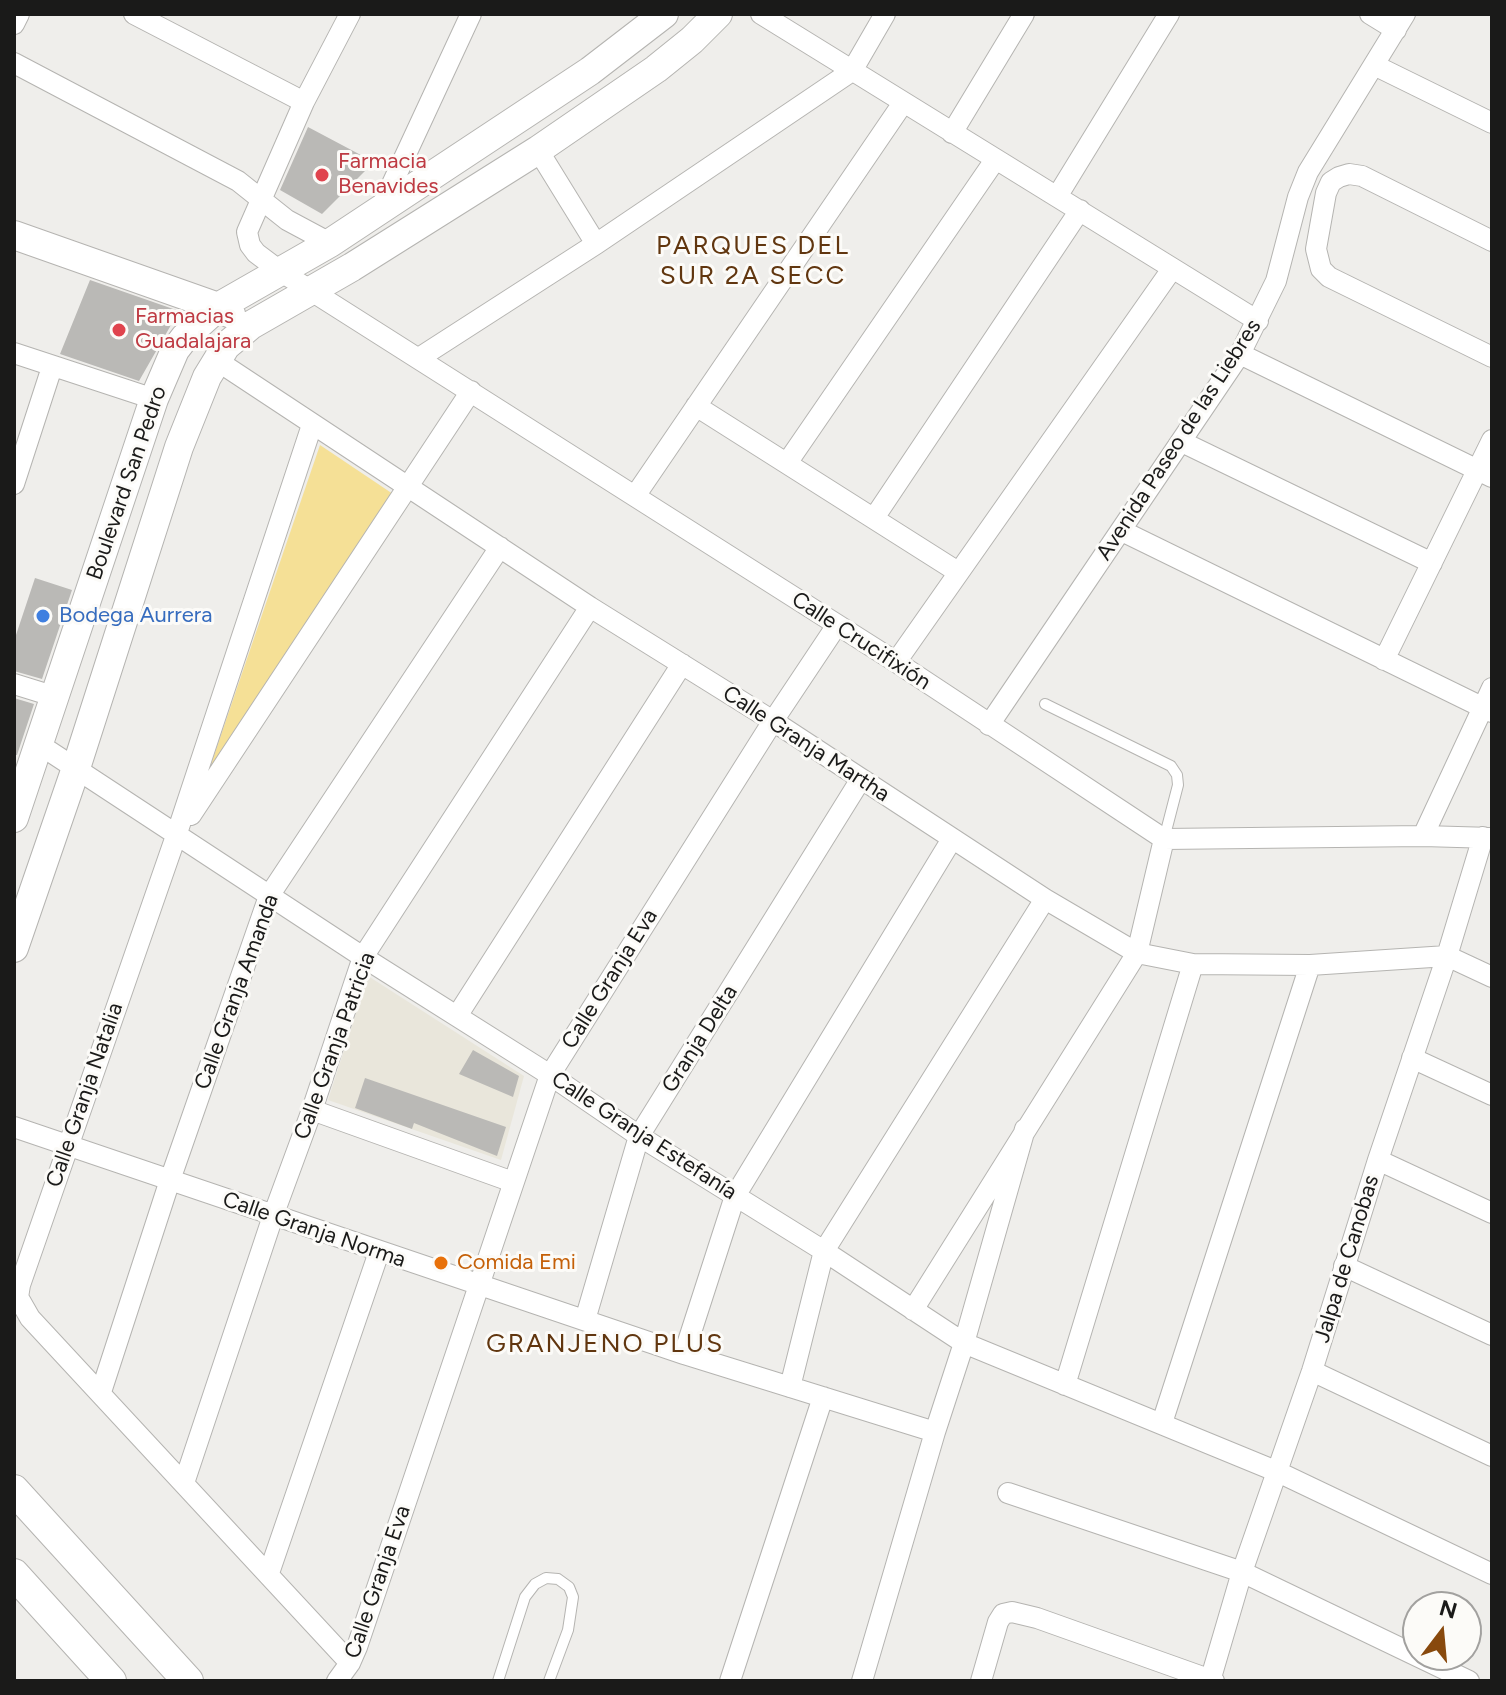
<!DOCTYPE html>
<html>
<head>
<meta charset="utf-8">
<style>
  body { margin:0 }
  #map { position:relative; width:1506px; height:1695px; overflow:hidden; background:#efeeeb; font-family:Figtree,sans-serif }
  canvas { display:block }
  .frame { position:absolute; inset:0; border:16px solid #1a1a19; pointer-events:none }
  .north { position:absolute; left:1402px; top:1591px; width:80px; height:80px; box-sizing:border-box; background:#fcfbf8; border:2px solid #a2a19f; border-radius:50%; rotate:16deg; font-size:22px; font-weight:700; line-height:32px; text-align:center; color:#1a1a19 }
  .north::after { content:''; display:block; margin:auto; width:28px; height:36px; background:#88490d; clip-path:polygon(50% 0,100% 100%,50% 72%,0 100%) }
</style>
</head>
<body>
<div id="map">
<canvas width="1506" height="1695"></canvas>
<div class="frame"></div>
<div class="north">N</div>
</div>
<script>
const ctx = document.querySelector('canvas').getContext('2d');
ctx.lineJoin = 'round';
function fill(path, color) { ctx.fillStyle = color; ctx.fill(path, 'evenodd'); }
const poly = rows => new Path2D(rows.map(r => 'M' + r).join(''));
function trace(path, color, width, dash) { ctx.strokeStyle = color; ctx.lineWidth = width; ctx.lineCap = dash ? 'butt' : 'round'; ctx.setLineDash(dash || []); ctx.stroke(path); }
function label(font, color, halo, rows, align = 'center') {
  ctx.font = font + ' Figtree,sans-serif'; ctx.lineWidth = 6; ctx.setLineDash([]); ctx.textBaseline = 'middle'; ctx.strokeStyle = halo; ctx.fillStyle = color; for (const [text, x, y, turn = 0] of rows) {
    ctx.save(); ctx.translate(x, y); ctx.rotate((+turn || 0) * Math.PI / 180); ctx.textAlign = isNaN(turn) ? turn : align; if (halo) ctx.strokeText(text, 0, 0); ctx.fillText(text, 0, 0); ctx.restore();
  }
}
const built = poly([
  [368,976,524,1076,501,1160,328,1100]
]);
const green = poly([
  [320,445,393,494,208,773]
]);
const building = poly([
  [308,127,374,162,322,214,280,190],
  [90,280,179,311,139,381,60,354],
  [35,578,72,590,42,679,14,671,14,641],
  [14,698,34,704,17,755,14,755],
  [473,1050,519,1076,513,1097,459,1074],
  [365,1078,506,1127,497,1156,414,1123,412,1129,355,1108]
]);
const lane = poly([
  [1045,704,1171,766,1177,775,1178,785,1164,839],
  [498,1681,525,1597,535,1584,546,1578,558,1579,569,1587,573,1597,568,1630,549,1681]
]);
const street = poly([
  [134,14,304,102],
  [350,14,304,102,247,232,250,245,256,253,280,271,896,662,1164,839,1423,836,1492,838],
  [761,14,1258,321],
  [1370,14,1396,30],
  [14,24,19,14],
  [14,63,238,181,287,220,330,243],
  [1374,65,1492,123],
  [952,133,1024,14],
  [538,150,596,244],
  [1058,195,1169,14],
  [380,210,471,14],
  [1492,241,1362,176,1349,174,1339,177,1331,182,1326,193,1316,249,1321,269,1329,277,1492,357],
  [14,353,154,399],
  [1240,354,1492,477],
  [419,358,596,244,852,71,885,14],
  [216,360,590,607,773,721,1045,899,1137,953,1193,964,1310,965,1447,956,1492,977],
  [696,406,958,572],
  [312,425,176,836,20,1285,18,1297,30,1318,350,1663],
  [1182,442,1432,563],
  [787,463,995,160],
  [14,484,52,367],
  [635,496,903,103],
  [874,518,1080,210],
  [1122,531,1492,712],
  [1384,660,1492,440],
  [896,662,1172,269],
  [14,684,56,697],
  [989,725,1240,354,1276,281,1298,197,1308,172,1405,14],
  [40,745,363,957,550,1075,639,1136,824,1251,964,1343,1278,1472,1492,1574],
  [191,815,471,391],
  [1423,836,1492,688],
  [457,1016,682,664],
  [1412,1058,1492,1095],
  [312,1110,513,1182],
  [14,1127,684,1354,935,1432],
  [1378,1160,1492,1213],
  [1344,1266,1492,1335],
  [913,1310,1137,953,1164,839],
  [585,1320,639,1136,861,779],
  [684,1354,735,1196,952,839],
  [1312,1371,1492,1456],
  [1065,1385,1193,964],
  [790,1387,824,1251,1045,899],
  [101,1392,170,1180,269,896,500,547],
  [1162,1423,1310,965],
  [184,1483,273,1216,312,1110,363,957,590,607],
  [1008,1493,1242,1572,1469,1681],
  [269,1573,379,1252],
  [337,1681,350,1663,357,1647,550,1075,773,721,837,625],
  [730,1681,823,1397],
  [862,1681,935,1432,964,1343,1025,1129],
  [981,1681,998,1622,1003,1614,1012,1612,1037,1618,1214,1681],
  [1210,1681,1242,1572,1312,1371,1378,1160,1447,956,1483,837]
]);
const secondary = poly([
  [14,235,218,307,231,314],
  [14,818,154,399,175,350,185,337,218,307,330,243,590,71,664,14],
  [14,948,76,768,179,447,207,377,226,346,251,325,352,267,538,150,656,69,692,40,718,14]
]);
const primary = poly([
  [14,1490,188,1681],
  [14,1574,111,1681]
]);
const markers = [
  [322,175,8,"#e0444e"],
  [119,330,8,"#e0444e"],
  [43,616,8,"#3f7fe0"],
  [441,1263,8,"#e8710a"]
];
const healthNames = [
  ["Farmacia",338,162],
  ["Benavides",338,187],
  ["Farmacias",135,317],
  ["Guadalajara",135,342]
];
const streetNames = [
  ["Avenida Paseo de las Liebres",1179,440,-57],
  ["Boulevard San Pedro",127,483,-71],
  ["Calle Crucifixión",861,641,33],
  ["Calle Granja Martha",806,744,33],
  ["Calle Granja Eva",610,979,-58],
  ["Calle Granja Amanda",237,992,-70],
  ["Granja Delta",700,1039,-58],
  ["Calle Granja Patricia",335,1046,-70],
  ["Calle Granja Natalia",85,1095,-71],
  ["Calle Granja Estefanía",644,1136,33],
  ["Calle Granja Norma",314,1230,19],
  ["Jalpa de Canobas",1347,1259,-73],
  ["Calle Granja Eva",378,1582,-71]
];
const shopNames = [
  ["Bodega Aurrera",59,616]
];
const foodNames = [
  ["Comida Emi",457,1263]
];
const quarterNames = [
  ["PARQUES DEL",753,246],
  ["SUR 2A SECC",753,276],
  ["GRANJENO PLUS",605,1344]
];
fill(built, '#e9e6db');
fill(green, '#f5e096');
fill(building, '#bab9b6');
trace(lane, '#b5b4b1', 12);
trace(street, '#b5b4b1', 22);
trace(secondary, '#b5b4b1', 30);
trace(primary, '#b5b4b1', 32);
trace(lane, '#fff', 10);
trace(street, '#fff', 20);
trace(secondary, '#fff', 28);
trace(primary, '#fff', 30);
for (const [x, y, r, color] of markers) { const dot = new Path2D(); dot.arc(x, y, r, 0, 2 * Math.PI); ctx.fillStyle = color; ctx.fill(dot); trace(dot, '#fcfbf8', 3); }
label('22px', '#be3a42', '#fcfbf8', healthNames, 'left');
label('22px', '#1a1a19', '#fcfbf8', streetNames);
label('22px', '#366cbe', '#fcfbf8', shopNames, 'left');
label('22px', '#c56008', '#fcfbf8', foodNames, 'left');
ctx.letterSpacing = '2px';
label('26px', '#61360f', '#fcfbf8', quarterNames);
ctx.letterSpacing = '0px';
</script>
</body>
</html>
